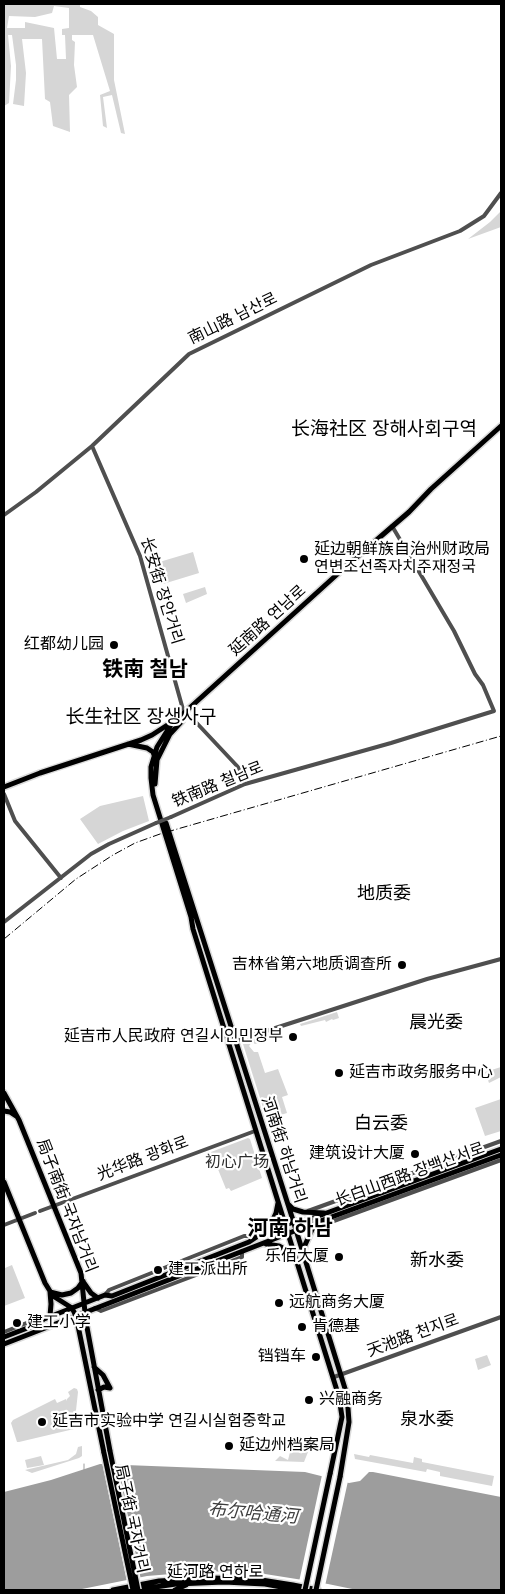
<!DOCTYPE html>
<html>
<head>
<meta charset="utf-8">
<style>
  body { margin:0 }
  #map { position:relative; width:505px; height:1594px; overflow:hidden; background:#fff; font-family:"DM Sans",sans-serif }
  canvas { display:block }
  .frame { position:absolute; inset:0; border:5px solid #000; pointer-events:none }
</style>
</head>
<body>
<div id="map">
<canvas width="505" height="1594"></canvas>
<div class="frame"></div>
</div>
<script>
const ctx = document.querySelector('canvas').getContext('2d');
ctx.lineJoin = 'round';
function fill(path, color) { ctx.fillStyle = color; ctx.fill(path, 'evenodd'); }
const poly = rows => new Path2D(rows.map(r => 'M' + r).join(''));
function trace(path, color, width, dash) { ctx.strokeStyle = color; ctx.lineWidth = width; ctx.lineCap = dash ? 'butt' : 'round'; ctx.setLineDash(dash || []); ctx.stroke(path); }
function label(font, color, halo, rows, align = 'center') {
  ctx.font = font + ' "DM Sans","Noto Sans SC","Noto Sans KR",sans-serif'; ctx.lineWidth = 4.5; ctx.setLineDash([]); ctx.textBaseline = 'middle'; ctx.strokeStyle = halo; ctx.fillStyle = color; for (const [text, x, y, turn = 0] of rows) {
    ctx.save(); ctx.translate(x, y); ctx.rotate((+turn || 0) * Math.PI / 180); ctx.textAlign = isNaN(turn) ? turn : align; if (halo) ctx.strokeText(text, 0, 0); ctx.fillText(text, 0, 0); ctx.restore();
  }
}
const green = poly([
  [4,4,80,4,80,7,91,11,98,17,98,25,114,34,114,80,125,134,121,133,112,95,103,97,107,128,103,126,100,95,110,91,93,35,72,35,72,40,75,42,74,65,77,87,69,95,70,132,53,126,50,102,45,99,42,39,22,39,26,73,24,106,13,104,16,80,16,65,12,35,8,35,11,66,9,103,4,106],
  [54,6,69,8,69,28,62,29,62,35,65,35,66,59,57,59,54,28,25,22,25,28,7,28,9,16,35,17,52,13],
  [501,211,501,227,468,239,490,222],
  [193,552,199,573,163,584,156,563],
  [205,587,207,594,186,603,183,594],
  [143,796,149,821,123,831,98,844,80,819,100,806],
  [337,1012,339,1018,333,1020,332,1019,326,1022,325,1020,301,1026,300,1024],
  [277,1031,277,1037,255,1044,252,1042,249,1046,254,1052,258,1052,265,1073,278,1069,288,1095,282,1097,287,1113,271,1118,266,1117,243,1044,247,1041],
  [501,1067,501,1077,489,1083,485,1072],
  [501,1099,501,1131,485,1136,475,1108],
  [248,1138,250,1139,262,1178,231,1191,229,1188,226,1189,211,1152],
  [12,1265,25,1298,4,1306,4,1267,5,1268],
  [487,1355,491,1365,478,1370,475,1359],
  [74,1388,77,1389,78,1392,74,1429,19,1442,17,1442,11,1423,13,1420,55,1399,57,1403,66,1399,67,1401,67,1399,70,1396,68,1392],
  [82,1446,82,1456,79,1458,32,1473,25,1470,68,1460,76,1454,78,1447],
  [291,1448,308,1452,304,1462,275,1461,280,1456,288,1460],
  [354,1454,369,1457,370,1455,413,1463,414,1457,422,1459,422,1462,494,1476,492,1486,440,1476,440,1472,427,1469,426,1472,355,1459],
  [41,1456,44,1465,27,1468,25,1460]
]);
const water = poly([
  [100,1464,305,1472,349,1483,360,1481,369,1472,373,1472,501,1497,501,1590,357,1590,328,1584,265,1574,208,1571,147,1576,77,1590,4,1590,4,1492,51,1480]
]);
const pier = poly([
  [102,1462,117,1463,141,1580,127,1582],
  [322,1475,348,1481,325,1586,299,1582]
]);
const stream = poly([
  [84,1470,84,1464]
]);
const minor = poly([
  [92,446,140,556,184,713,192,718,238,767,245,784],
  [4,515,36,492,92,446,189,354,371,265,460,231,484,216,501,193],
  [4,794,15,821,61,878],
  [171,817,245,784,391,743,494,711,483,685,475,674,454,631,392,526],
  [4,922,91,854,109,844,156,823],
  [229,1043,427,979,501,959],
  [40,1211,255,1131],
  [308,1211,501,1141],
  [315,1223,320,1226,501,1160],
  [4,1225,35,1213],
  [105,1295,109,1290,244,1236,258,1236],
  [95,1308,101,1311,204,1272,242,1257,242,1251],
  [4,1332,29,1322,41,1319],
  [334,1377,501,1317]
]);
const major = poly([
  [128,744,147,748,153,752,154,755],
  [155,784,157,760,170,734,182,721,184,713],
  [4,787,40,773,141,740,152,735,169,724],
  [166,823,292,1217,347,1395,349,1422,340,1477],
  [4,1093,19,1120,81,1273,86,1322,110,1451],
  [4,1111,10,1112,16,1116],
  [4,1182,45,1283,53,1296,72,1308,76,1316,104,1453],
  [289,1205,293,1209,303,1212,324,1213],
  [267,1232,276,1213,278,1203],
  [266,1244,279,1246,290,1252,295,1258],
  [304,1251,305,1245,315,1223],
  [84,1283,91,1293,98,1298],
  [50,1316,51,1304,50,1292,62,1295,71,1293,78,1288,83,1281],
  [4,1337,30,1327,44,1319,105,1295,112,1296,249,1242,258,1236,280,1227,296,1221,302,1222,501,1149],
  [4,1344,315,1223,501,1155],
  [94,1367,103,1375,110,1388,104,1387,98,1390],
  [330,1474,342,1417,339,1397,193,929,191,917,153,795,151,778,151,767,157,747,174,720,184,713,343,569,409,512,431,489,501,426],
  [113,1590,159,1581,212,1578,255,1579,293,1585,318,1590],
  [134,1590,176,1584,224,1582,265,1584,298,1590],
  [175,1590,186,1585]
]);
const rail = poly([
  [4,939,76,879,113,855,135,843,160,834,501,736]
]);
const minorBridge = poly([
  [156,823,171,817]
]);
const majorBridge = poly([
  [110,1451,138,1590],
  [104,1453,133,1590],
  [305,1590,330,1474],
  [316,1590,340,1477]
]);
const markers = [
  [304,559,5,"#000"],
  [114,645,5,"#000"],
  [402,965,5,"#000"],
  [293,1037,5,"#000"],
  [339,1073,5,"#000"],
  [415,1154,5,"#000"],
  [339,1257,5,"#000"],
  [158,1270,5,"#000"],
  [279,1303,5,"#000"],
  [17,1323,5,"#000"],
  [302,1327,5,"#000"],
  [316,1357,5,"#000"],
  [309,1400,5,"#000"],
  [42,1422,5,"#000"],
  [229,1446,5,"#000"]
];
const streetNames = [
  ["南山路 남산로",233,319,-26],
  ["长安街 장안거리",161,591,73],
  ["延南路 연남로",268,621,-42],
  ["铁南路 철남로",218,785,-22],
  ["河南街 하남거리",283,1150,72],
  ["光华路 광화로",143,1159,-21],
  ["长白山西路 장백산서로",410,1175,-20],
  ["局子南街 국자남거리",66,1206,69],
  ["天池路 천지로",413,1336,-20],
  ["局子街 국자거리",131,1519,78],
  ["延河路 연하로",215,1573]
];
const poiNames = [
  ["延边朝鲜族自治州财政局",314,550],
  ["연변조선족자치주재정국",314,568],
  ["红都幼儿园",104,645,"right"],
  ["吉林省第六地质调查所",392,965,"right"],
  ["延吉市人民政府 연길시인민정부",283,1037,"right"],
  ["延吉市政务服务中心",349,1073],
  ["建筑设计大厦",405,1154,"right"],
  ["乐佰大厦",329,1257,"right"],
  ["建工派出所",168,1270],
  ["远航商务大厦",289,1303],
  ["建工小学",27,1323],
  ["肯德基",312,1327],
  ["铛铛车",306,1357,"right"],
  ["兴融商务",319,1400],
  ["延吉市实验中学 연길시실험중학교",52,1422],
  ["延边州档案局",239,1446]
];
const parkNames = [
  ["初心广场",237,1163]
];
const neighbourhoodNames = [
  ["地质委",384,894],
  ["晨光委",436,1023],
  ["白云委",381,1124],
  ["新水委",437,1261],
  ["泉水委",427,1420]
];
const waterNames = [
  ["布尔哈通河",253,1514,5]
];
const quarterNames = [
  ["长海社区 장해사회구역",384,430],
  ["长生社区 장생사구",141,718]
];
const districtNames = [
  ["铁南 철남",145,670],
  ["河南 하남",290,1229]
];
fill(green, '#d6d6d6');
fill(water, '#9d9d9d');
fill(pier, '#fff');
trace(stream, '#9d9d9d', 1);
trace(major, '#dbdbdb', 8);
trace(minor, '#4f4f4f', 4);
trace(major, '#000', 5);
trace(rail, '#000', 1, [8, 2.5, 1, 2.5]);
trace(majorBridge, '#dbdbdb', 8, []);
trace(minorBridge, '#4f4f4f', 4);
trace(majorBridge, '#000', 5);
for (const [x, y, r, color] of markers) { const dot = new Path2D(); dot.arc(x, y, r, 0, 2 * Math.PI); ctx.fillStyle = color; ctx.fill(dot); trace(dot, '#fff', 2); }
label('16px', '#000', '#fff', streetNames);
label('16px', '#000', '#fff', poiNames, 'left');
label('16px', '#2d2d2d', '#fff', parkNames);
label('18px', '#000', '#fff', neighbourhoodNames);
label('italic 18px', '#3e3e3e', '#fff', waterNames);
label('19px', '#000', '#fff', quarterNames);
label('bold 21px', '#000', '#fff', districtNames);
</script>
</body>
</html>
